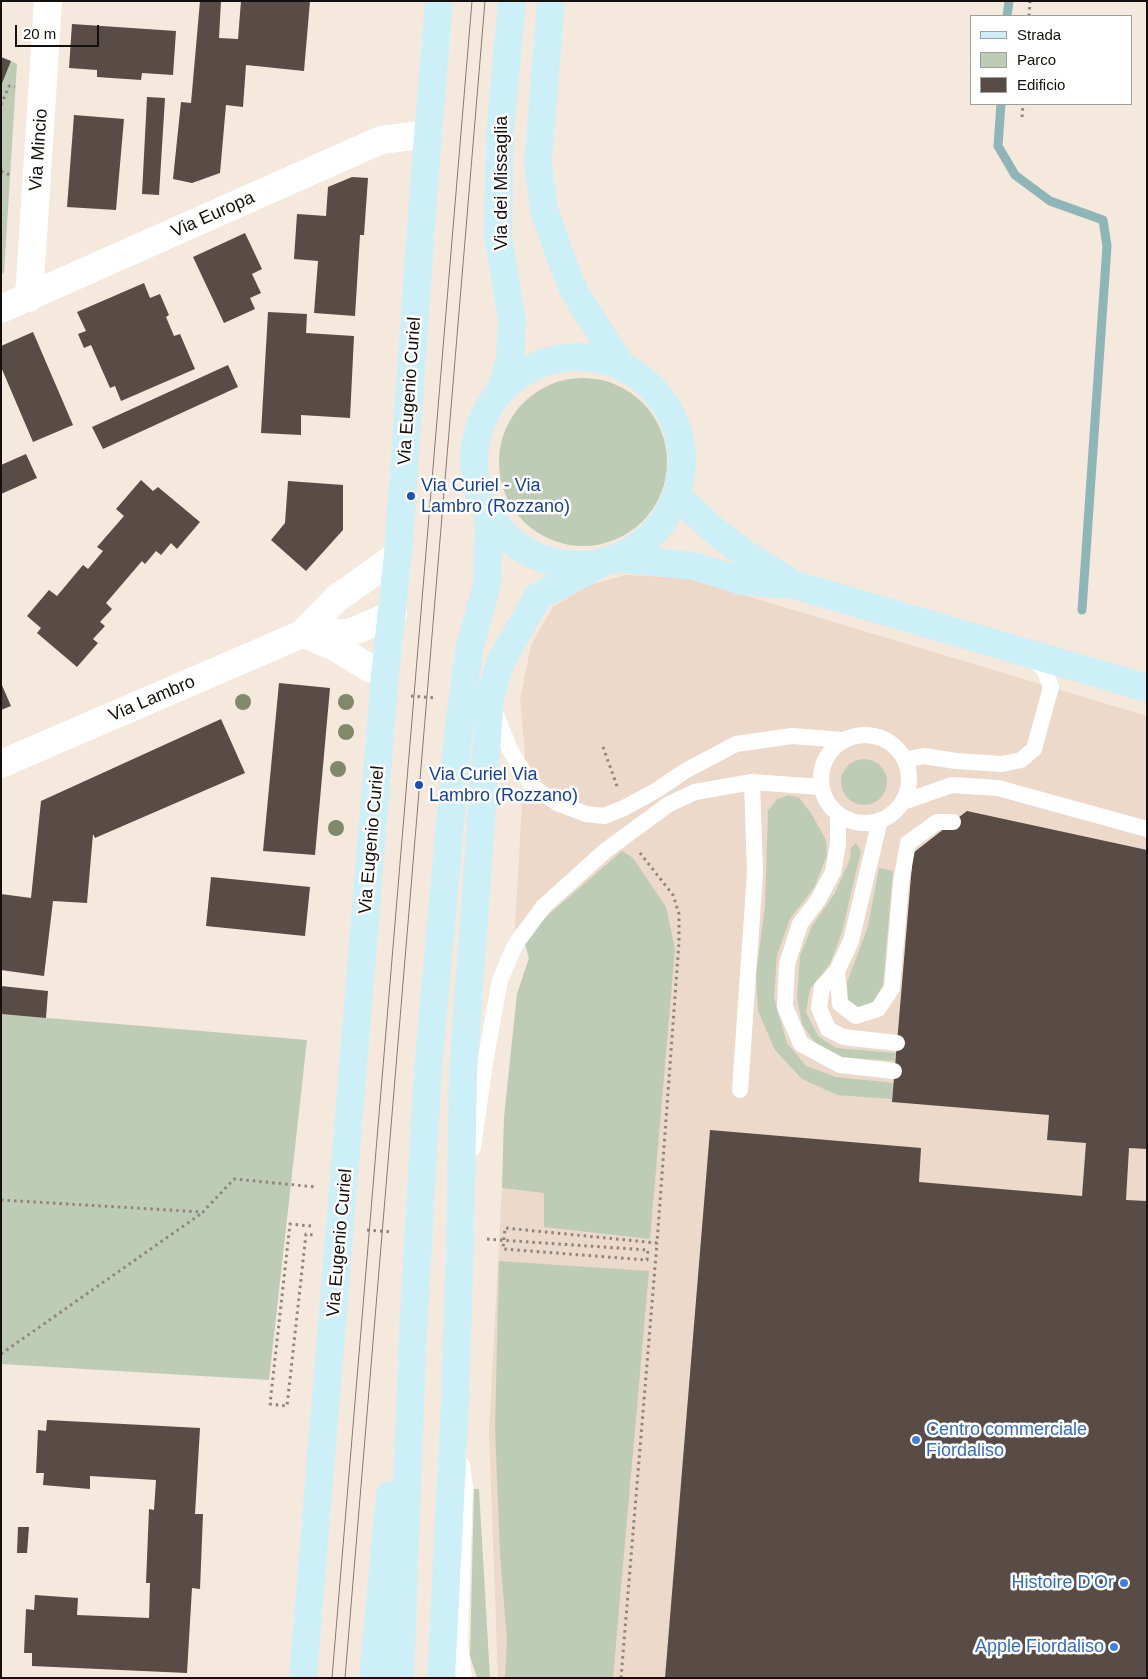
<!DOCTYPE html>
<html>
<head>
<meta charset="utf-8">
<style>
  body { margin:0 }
  #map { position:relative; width:1148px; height:1679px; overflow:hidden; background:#f5e8dc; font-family:Arial,sans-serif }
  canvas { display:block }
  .frame { position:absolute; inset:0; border:2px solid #15100d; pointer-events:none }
  .legend { position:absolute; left:970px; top:15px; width:162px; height:90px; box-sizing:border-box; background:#fff; border:1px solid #a19f9e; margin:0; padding:6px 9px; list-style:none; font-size:15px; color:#15100d }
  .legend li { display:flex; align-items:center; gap:10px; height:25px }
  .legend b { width:25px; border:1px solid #a19f9e }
  .scale { position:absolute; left:15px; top:25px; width:84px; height:22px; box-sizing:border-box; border:2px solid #15100d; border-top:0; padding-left:6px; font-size:15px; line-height:18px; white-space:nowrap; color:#15100d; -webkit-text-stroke:4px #fff; paint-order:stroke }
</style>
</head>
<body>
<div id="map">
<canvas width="1148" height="1679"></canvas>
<div class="frame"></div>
<ul class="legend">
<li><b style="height:6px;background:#cdeff7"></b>Strada</li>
<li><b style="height:14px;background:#beccb6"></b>Parco</li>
<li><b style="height:14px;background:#594b46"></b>Edificio</li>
</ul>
<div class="scale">20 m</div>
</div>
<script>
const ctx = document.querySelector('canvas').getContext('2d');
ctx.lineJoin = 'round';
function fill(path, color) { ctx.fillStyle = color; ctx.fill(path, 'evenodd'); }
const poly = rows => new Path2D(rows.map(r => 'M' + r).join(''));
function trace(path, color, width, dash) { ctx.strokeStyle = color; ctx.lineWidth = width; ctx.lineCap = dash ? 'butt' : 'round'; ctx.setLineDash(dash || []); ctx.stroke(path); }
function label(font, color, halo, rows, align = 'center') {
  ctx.font = font + ' Arial,sans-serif'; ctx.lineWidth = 5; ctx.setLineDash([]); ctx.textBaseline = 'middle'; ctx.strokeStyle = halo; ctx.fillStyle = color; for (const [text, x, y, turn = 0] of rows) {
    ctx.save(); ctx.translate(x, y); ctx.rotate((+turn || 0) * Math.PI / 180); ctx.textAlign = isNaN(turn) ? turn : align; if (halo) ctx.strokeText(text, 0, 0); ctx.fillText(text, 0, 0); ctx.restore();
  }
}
const built = poly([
  [626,575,687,578,1147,716,1147,1678,498,1678,489,1431,502,1188,504,1118,517,994,529,958,525,944,515,928,525,752,520,700,531,645,553,607,589,585]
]);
const green = poly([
  [11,61,17,64,4,273,1,274,1,86],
  '499 462a84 84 0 1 1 168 0a84 84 0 1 1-168 0Z',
  '841 782a23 23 0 1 1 46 0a23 23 0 1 1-46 0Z',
  [789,795,799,798,811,813,826,840,827,855,814,888,790,919,777,955,774,998,787,1043,806,1066,836,1077,894,1083,892,1099,837,1095,802,1079,775,1050,758,1011,756,974,765,906,768,811,777,799],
  [856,843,861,851,842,932,830,964,810,989,806,1012,818,1036,836,1048,896,1053,895,1061,837,1057,817,1046,802,1024,797,998,800,956,812,926,835,893,850,859,851,848],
  [622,851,633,858,666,907,675,949,650,1239,544,1227,544,1193,502,1188,504,1118,517,994,529,958,525,944,539,923],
  [879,868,893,871,883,985,874,1001,860,1008,848,1001,847,983,868,926],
  [1,1014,307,1040,269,1380,1,1364],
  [499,1261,649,1271,613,1678,505,1678,507,1640,500,1554,495,1428],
  [474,1489,479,1489,490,1678,477,1678,470,1656]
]);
const stream = poly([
  [1007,16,1009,1],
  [1001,104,998,146,1015,175,1050,201,1103,220,1107,246,1082,610]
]);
const building = poly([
  [200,1,221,1,219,38,238,39,241,1,310,1,304,71,246,65,243,107,226,105,220,173,192,183,173,179,181,102,191,103],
  [72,24,176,31,173,75,142,73,141,80,97,77,97,70,69,68],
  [1,57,11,61,1,86],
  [147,97,165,98,159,195,142,194],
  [74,115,124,119,116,210,67,207],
  [352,177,368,178,364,235,360,235,355,316,314,313,318,261,294,259,297,214,326,216,328,187],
  [245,233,262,269,252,274,261,293,250,298,255,309,224,323,193,257],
  [144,283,150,298,160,294,169,315,166,317,174,336,180,334,195,369,121,401,115,386,110,388,91,345,84,348,78,334,86,331,77,312],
  [268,312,307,314,306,333,354,336,350,418,301,415,301,435,261,433],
  [33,332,73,425,33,442,1,367,1,346],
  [228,365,238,387,103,449,92,427],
  [26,454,37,478,1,494,1,465],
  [141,480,153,491,158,487,200,522,177,549,171,543,161,555,156,551,145,564,142,561,106,603,112,609,100,622,105,626,93,639,98,643,77,667,37,633,41,628,27,616,49,590,57,596,83,565,88,569,103,551,97,547,124,516,116,509],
  [288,481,343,485,343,530,306,571,271,540,285,523],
  [1,683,11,706,1,710],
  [279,683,330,688,315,855,263,851],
  [221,719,245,773,95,838,93,834,87,903,53,901,44,976,1,970,1,894,31,898,41,801],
  [967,811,1147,850,1147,1149,1129,1148,1126,1200,1147,1201,1147,1678,665,1678,710,1130,921,1148,919,1182,1082,1196,1086,1143,1047,1140,1049,1115,892,1102,913,853],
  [211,877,310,887,305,936,206,926],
  [1,986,48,991,46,1018,1,1014],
  [47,1420,200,1428,195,1514,203,1514,200,1589,192,1588,187,1673,32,1666,32,1653,24,1653,26,1609,34,1610,35,1595,78,1598,77,1615,149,1618,150,1583,146,1583,149,1509,154,1510,156,1480,90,1476,90,1489,43,1485,44,1473,36,1473,38,1430,46,1431],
  [18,1527,29,1527,27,1553,17,1553]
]);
const path = poly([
  [1029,16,1030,1],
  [1,105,9,86,15,87],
  [1022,117,1023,104],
  [1,171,10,175],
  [411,696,435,698],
  [603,747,617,786],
  [1,1200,203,1212,234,1179,316,1187],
  [311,1226,290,1224,270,1404,287,1406,306,1234,313,1235],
  [367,1230,391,1232],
  [487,1239,514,1241,648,1250,647,1260,503,1249,505,1228,657,1243,679,942,679,914,673,895,640,853],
  [1,1354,202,1213],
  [621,1678,657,1243]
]);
const lane = poly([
  [494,709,510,750,532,786,557,803,586,814,604,816,624,808,657,790,685,771,736,744,792,736,843,740],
  '821 779a44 44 0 1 1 88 0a44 44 0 1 1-88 0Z',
  [905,760,923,756,956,761,1002,764,1021,760,1034,749,1051,687,1044,669,1030,657],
  [903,802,952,785,998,788,1147,829],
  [838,814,838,844,833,872,818,900,800,924,787,964,785,1007,801,1044,840,1065,894,1071],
  [880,820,851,941,837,971,822,987,819,1008,828,1029,843,1037,897,1043],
  [837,971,840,1004,856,1016,878,1009,892,988,901,883,908,843,937,822,953,822],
  [740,1090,755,873,752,782],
  [473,1148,485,1062,500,980,515,945,543,907,605,851,669,804,695,792,752,782,821,787],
  [462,1465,465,1487,460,1646,464,1678]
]);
const street = poly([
  [29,298,48,1],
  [1,309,381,140,428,134],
  [302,634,336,599,398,555],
  [311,637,335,647,366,666,385,675],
  [1,764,302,634,349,633,378,621,393,613]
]);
const secondary = poly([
  [551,1,538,163,544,210,562,261,574,291,622,367],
  '474 461a104 104 0 1 1 208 0a104 104 0 1 1-208 0Z',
  [499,393,503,384,510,360,512,320,498,236,500,133,512,1],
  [677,496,716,532,748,556,790,582],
  [617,558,694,566,742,581,795,585,1147,688],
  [303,1678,385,675,398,555,424,186,439,1],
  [373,1678,390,1495],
  [400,1678,413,1330,428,1069,458,735,469,650,487,584,489,516],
  [441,1678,455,1402,460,1245,463,1073,490,697,501,661,538,596,565,583,601,563]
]);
const tram = poly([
  [332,1678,472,1],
  [345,1678,485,1]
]);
const trees = [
  [243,702],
  [346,702],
  [346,732],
  [338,769],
  [336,828]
];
const markers = [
  [411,496,5,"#1a4fb4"],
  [419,785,5,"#1a4fb4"],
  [916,1440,5,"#3f7fe0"],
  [1124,1583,5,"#3f7fe0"],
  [1114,1647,5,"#3f7fe0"]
];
const streetNames = [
  ["Via Mincio",39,150,-86],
  ["Via dei Missaglia",502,183,-90],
  ["Via Europa",213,215,-24],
  ["Via Eugenio Curiel",410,391,-86],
  ["Via Lambro",152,699,-23],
  ["Via Eugenio Curiel",372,840,-85],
  ["Via Eugenio Curiel",340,1243,-85]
];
const transitNames = [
  ["Via Curiel - Via",421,486],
  ["Lambro (Rozzano)",421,507],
  ["Via Curiel Via",429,775],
  ["Lambro (Rozzano)",429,796]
];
const shopNames = [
  ["Centro commerciale",926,1430,"left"],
  ["Fiordaliso",926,1451,"left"],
  ["Histoire D'Or",1114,1583],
  ["Apple Fiordaliso",1104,1647]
];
fill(built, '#ecd9c9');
fill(green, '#beccb6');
trace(stream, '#8eb5b8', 9);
fill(building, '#594b46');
trace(path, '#8f857d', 3, [2.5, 4]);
trace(lane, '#fff', 16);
trace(street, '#fff', 28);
trace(secondary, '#cdeff7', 28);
trace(tram, '#857c75', 1);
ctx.fillStyle = '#81886c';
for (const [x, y] of trees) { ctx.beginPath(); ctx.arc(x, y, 8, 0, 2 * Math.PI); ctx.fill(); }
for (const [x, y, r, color] of markers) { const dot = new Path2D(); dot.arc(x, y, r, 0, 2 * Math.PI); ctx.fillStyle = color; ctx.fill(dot); trace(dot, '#fff', 2); }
label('18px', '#15100d', '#fff', streetNames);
label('18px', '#164399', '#fff', transitNames, 'left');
label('18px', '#366cbe', '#fff', shopNames, 'right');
</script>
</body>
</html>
